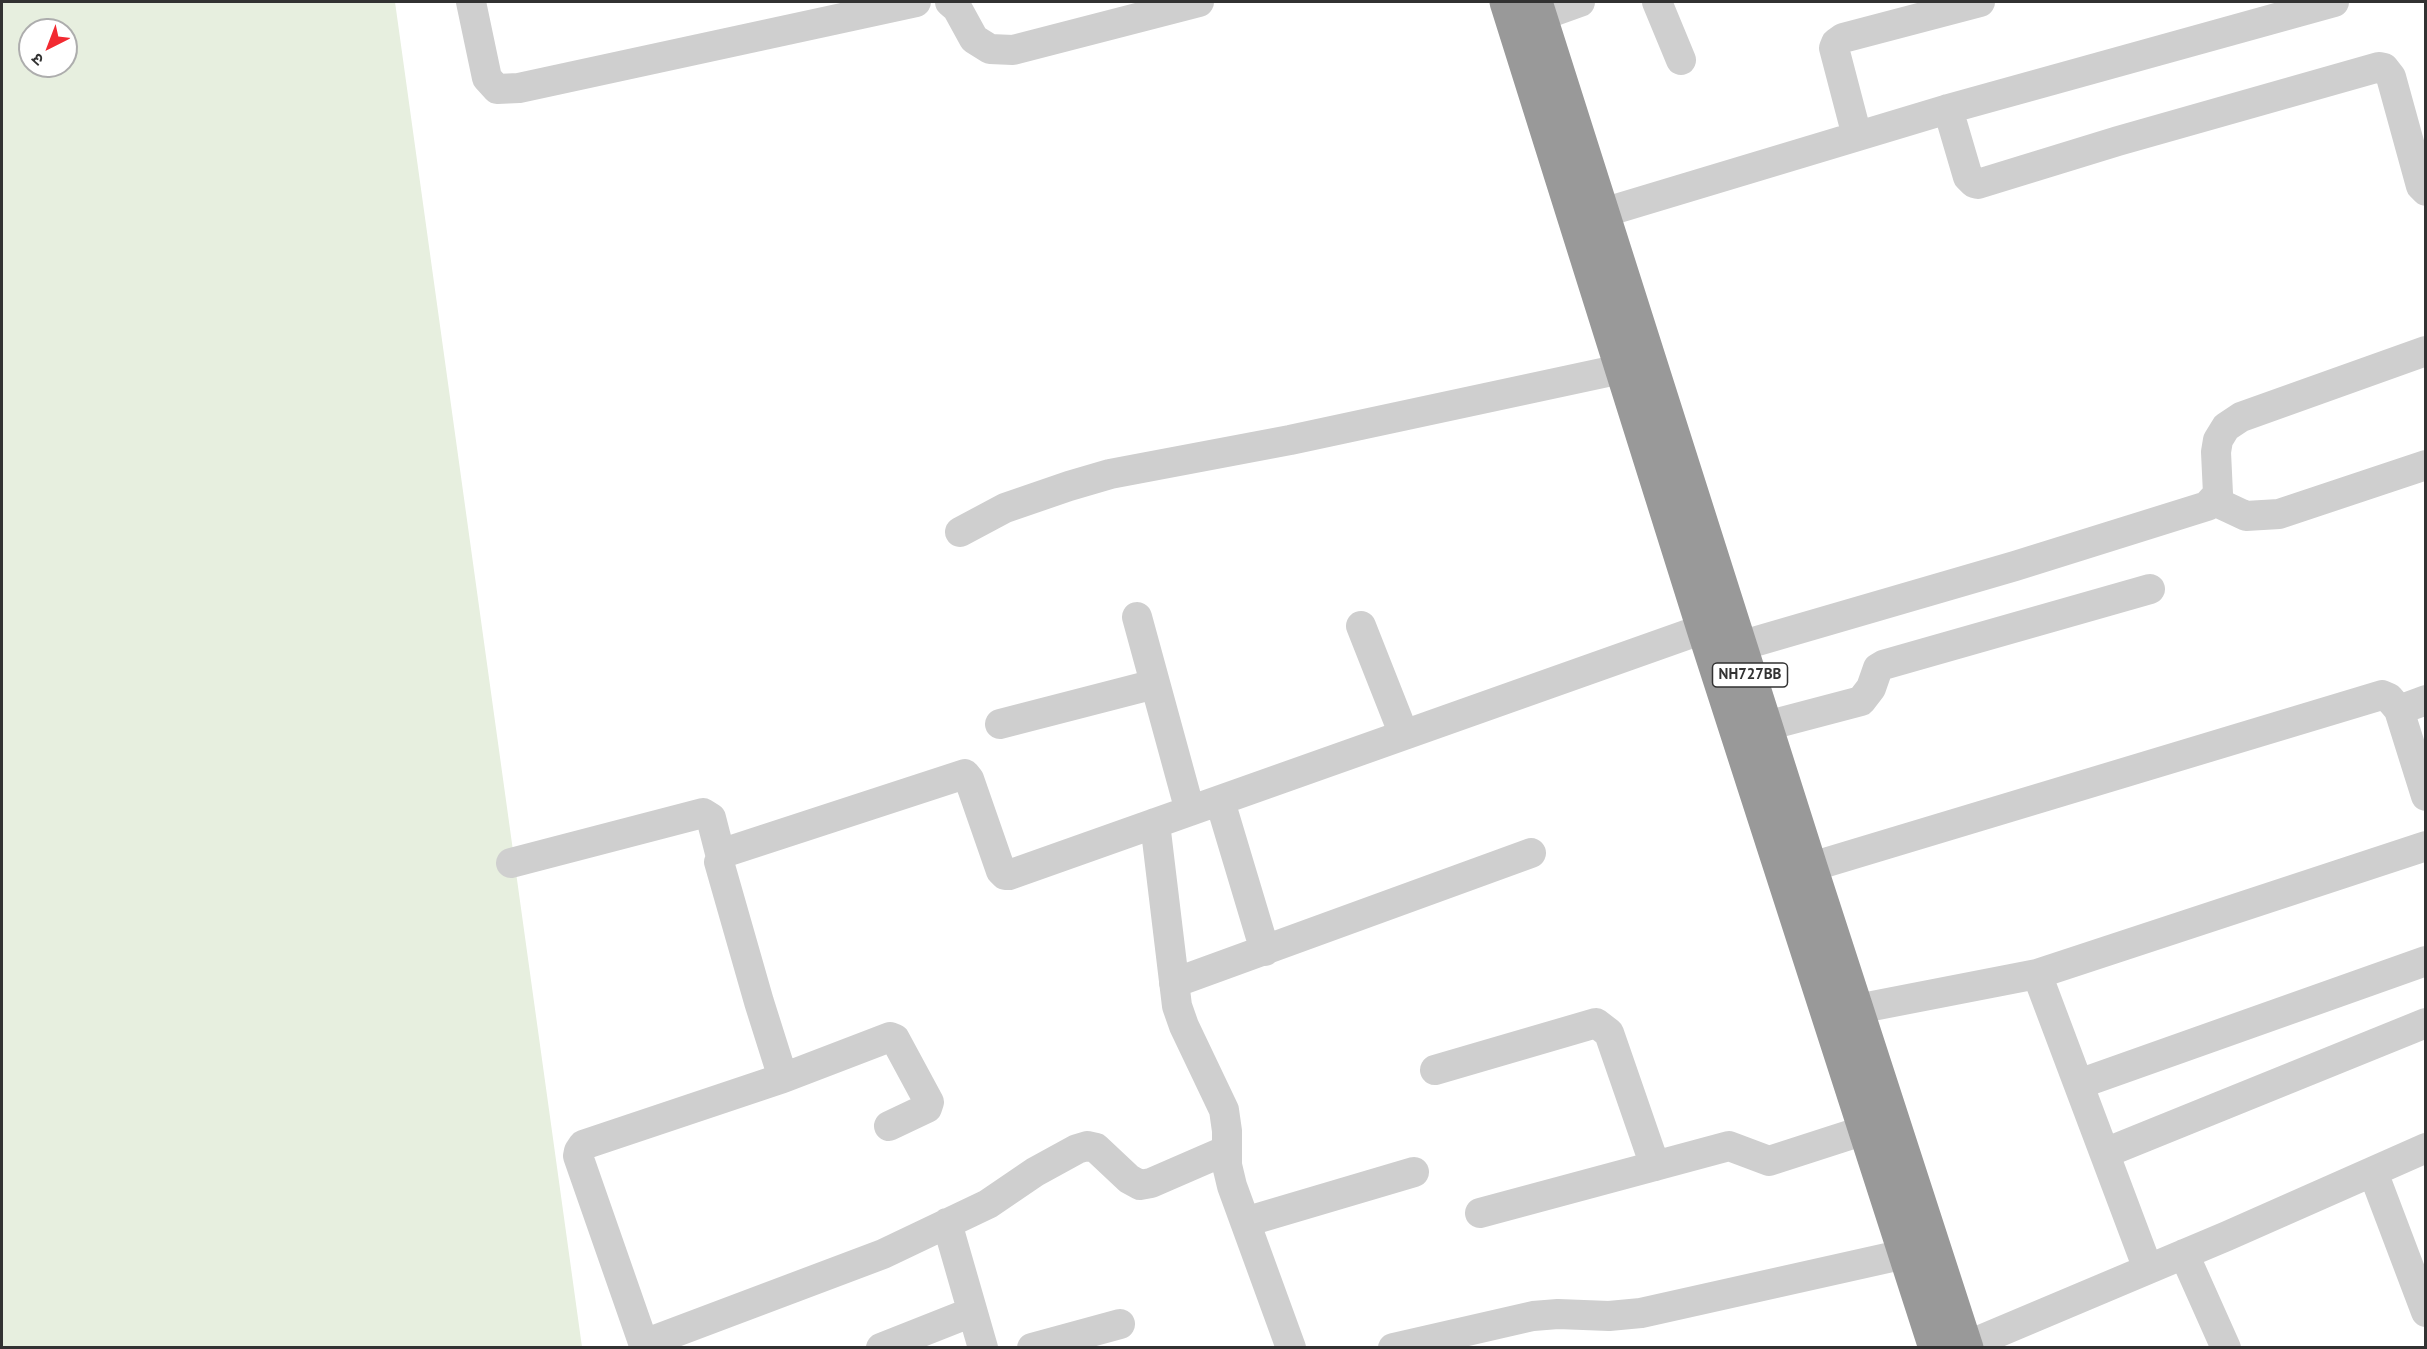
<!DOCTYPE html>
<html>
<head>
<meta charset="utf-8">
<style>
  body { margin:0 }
  #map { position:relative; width:2427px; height:1349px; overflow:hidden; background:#fff; font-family:"PT Sans","Noto Sans Devanagari",sans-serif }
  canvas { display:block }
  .frame { position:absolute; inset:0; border:3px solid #323232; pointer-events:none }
  .north { position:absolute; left:18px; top:18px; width:60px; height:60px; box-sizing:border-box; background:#fff; border:2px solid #adadad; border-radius:50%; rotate:222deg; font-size:16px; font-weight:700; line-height:24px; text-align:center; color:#323232 }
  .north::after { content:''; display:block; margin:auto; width:21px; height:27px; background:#f22a31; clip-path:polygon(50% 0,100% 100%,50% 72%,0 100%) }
</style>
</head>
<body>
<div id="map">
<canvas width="2427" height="1349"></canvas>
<div class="frame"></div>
<div class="north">उ</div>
</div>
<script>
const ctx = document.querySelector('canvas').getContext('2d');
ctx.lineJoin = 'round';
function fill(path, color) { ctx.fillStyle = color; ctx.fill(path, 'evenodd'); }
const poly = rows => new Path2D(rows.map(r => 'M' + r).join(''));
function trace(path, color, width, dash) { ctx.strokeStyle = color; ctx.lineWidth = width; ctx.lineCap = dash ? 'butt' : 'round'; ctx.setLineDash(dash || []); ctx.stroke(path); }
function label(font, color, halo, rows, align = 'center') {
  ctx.font = font + ' "PT Sans",sans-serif'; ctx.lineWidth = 6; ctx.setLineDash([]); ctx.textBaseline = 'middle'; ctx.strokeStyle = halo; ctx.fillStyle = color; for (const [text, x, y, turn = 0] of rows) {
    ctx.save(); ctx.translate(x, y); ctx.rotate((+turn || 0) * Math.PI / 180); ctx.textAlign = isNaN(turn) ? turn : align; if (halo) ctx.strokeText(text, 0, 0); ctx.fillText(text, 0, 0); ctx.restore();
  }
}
const green = poly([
  [2,2,395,2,582,1347,2,1348],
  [30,30,66,30,66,66,30,66]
]);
const minor = poly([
  [471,2,487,78,497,89,519,88,916,2],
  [950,2,957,8,974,39,990,49,1013,50,1199,2],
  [1657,2,1681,60],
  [1541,16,1580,2],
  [1948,109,1968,177,1974,183,1978,184,2118,141,2379,67,2384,68,2391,77,2421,186,2426,191],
  [1857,136,1834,48,1836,43,1843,38,1980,2],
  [1579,220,1948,109,2334,2],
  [2214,501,2246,516,2279,514,2426,465],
  [960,532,1005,508,1069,486,1110,474,1290,440,1621,369],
  [1137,617,1190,811],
  [1361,626,1404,735],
  [1740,646,2015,566,2207,506,2218,494,2216,452,2218,440,2226,427,2241,417,2426,351],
  [2399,710,2426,700],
  [1000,724,1155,684],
  [1766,726,1861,701,1871,688,1878,668,1883,665,2150,589],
  [1220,801,1265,951],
  [1155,823,1177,1006,1184,1026,1224,1110,1227,1131,1227,1165,1232,1186,1291,1348],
  [511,863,703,813,711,818,721,857],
  [1811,867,2382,695,2389,698,2399,710,2426,796],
  [2037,974,2148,1269],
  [1174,983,1531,853],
  [1857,1009,2037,974,2426,846],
  [1435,1070,1596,1023,1609,1033,1655,1166],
  [2079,1084,2426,961],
  [889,1126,927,1108,929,1102,895,1039,890,1037,783,1078,759,1002,719,862,723,853,965,774,969,779,1001,871,1005,875,1009,875,1703,629],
  [2105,1153,2426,1023],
  [2373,1172,2426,1312],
  [1480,1213,1729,1146,1769,1161,1865,1130],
  [1245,1222,1414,1172],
  [947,1223,983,1348],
  [2184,1254,2226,1348],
  [644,1344,883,1254,988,1204,1035,1172,1077,1149,1087,1146,1096,1148,1129,1179,1140,1185,1151,1183,1227,1150],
  [1966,1346,2227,1236,2426,1148],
  [645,1348,578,1156,579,1151,583,1145,783,1078],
  [881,1348,972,1312],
  [1032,1348,1120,1324],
  [1393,1348,1533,1316,1558,1314,1609,1316,1641,1313,1905,1254]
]);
const highway = poly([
  [1506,2,1703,629,1935,1348],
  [1536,2,1811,867,1967,1348]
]);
const shields = [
  [1750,675,75]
];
const shieldNames = [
  ["NH727BB",1750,675]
];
fill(green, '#e7efdf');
trace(minor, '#cfcfcf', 30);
trace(highway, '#999', 33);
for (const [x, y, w] of shields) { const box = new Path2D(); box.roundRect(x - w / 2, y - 12, w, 24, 4.5); ctx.fillStyle = '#fff'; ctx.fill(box); trace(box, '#323232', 1.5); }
label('bold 15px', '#323232', null, shieldNames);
</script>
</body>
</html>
